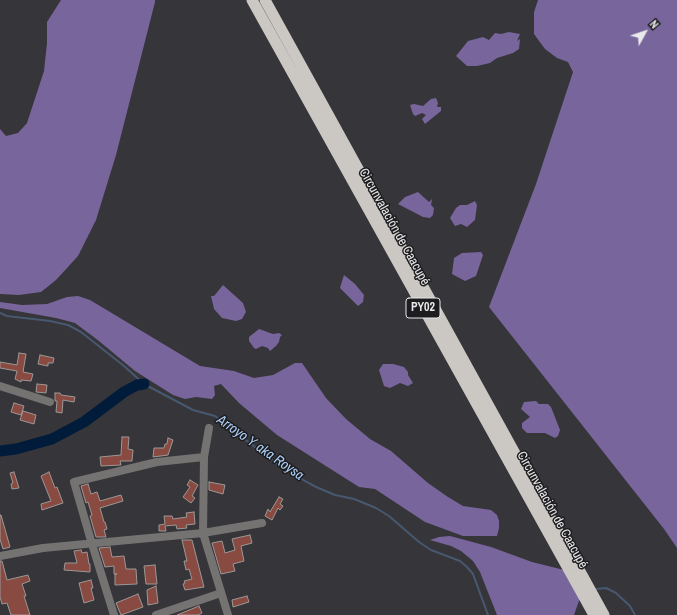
<!DOCTYPE html>
<html>
<head>
<meta charset="utf-8">
<style>
  body { margin:0 }
  #map { position:relative; width:677px; height:615px; overflow:hidden; background:#363539; font-family:"Archivo Narrow",sans-serif }
  canvas { display:block }
  .north { position:absolute; left:625px; top:12px; width:40px; height:40px; -webkit-text-stroke:3px #1d1d1f; paint-order:stroke; rotate:50deg; font-size:11px; font-weight:700; line-height:16px; text-align:center; color:#e9e8ea }
  .north::after { content:''; display:block; margin:auto; width:14px; height:18px; background:#e9e8ea; clip-path:polygon(50% 0,100% 100%,50% 72%,0 100%) }
</style>
</head>
<body>
<div id="map">
<canvas width="677" height="615"></canvas>
<div class="north">N</div>
</div>
<script>
const ctx = document.querySelector('canvas').getContext('2d');
ctx.lineJoin = 'round';
function fill(path, color) { ctx.fillStyle = color; ctx.fill(path, 'evenodd'); }
const poly = rows => new Path2D(rows.map(r => 'M' + r).join(''));
function trace(path, color, width, dash) { ctx.strokeStyle = color; ctx.lineWidth = width; ctx.lineCap = dash ? 'butt' : 'round'; ctx.setLineDash(dash || []); ctx.stroke(path); }
function label(font, color, halo, rows, align = 'center') {
  ctx.font = font + ' "Archivo Narrow",sans-serif'; ctx.lineWidth = 3; ctx.setLineDash([]); ctx.textBaseline = 'middle'; ctx.strokeStyle = halo; ctx.fillStyle = color; for (const [text, x, y, turn = 0] of rows) {
    ctx.save(); ctx.translate(x, y); ctx.rotate((+turn || 0) * Math.PI / 180); ctx.textAlign = isNaN(turn) ? turn : align; if (halo) ctx.strokeText(text, 0, 0); ctx.fillText(text, 0, 0); ctx.restore();
  }
}
const forest = poly([
  [61,0,155,0,155,2,116,155,96,220,78,256,56,280,41,292,19,295,0,294,0,129,6,136,18,133,27,123,44,71,47,43,47,22],
  [538,0,677,0,677,548,664,529,489,307,536,184,573,72,568,62,557,58,545,49,534,34,534,12],
  [509,32,520,34,517,41,520,39,519,49,513,53,497,58,490,63,477,66,467,66,456,56,468,41,483,37,489,40,495,33,501,34],
  [436,98,438,103,437,107,441,107,441,111,425,124,422,119,426,115,422,113,415,116,413,114,410,105,414,104,423,106,431,99],
  [418,192,429,202,432,199,431,205,434,208,433,215,430,218,423,217,398,204,405,197],
  [475,201,477,205,475,220,467,227,461,224,455,226,450,218,456,208,460,205,467,205],
  [481,252,483,255,476,276,465,281,452,274,454,258,462,253],
  [344,275,355,284,364,295,363,302,358,306,340,288],
  [223,285,243,303,246,312,242,319,236,321,222,318,214,309,211,296,214,296],
  [78,296,90,300,200,366,234,371,254,378,273,375,295,363,302,363,326,398,346,419,370,439,391,451,428,483,448,497,463,506,491,510,497,515,499,521,499,528,497,536,463,536,425,522,375,489,359,487,277,435,239,403,221,384,214,386,215,395,212,399,196,397,185,399,173,395,135,371,99,341,75,323,56,318,0,308,0,302,22,305,47,304,67,297],
  [259,329,273,334,279,333,282,335,280,337,279,342,276,346,270,351,268,348,262,346,256,349,254,348,249,341,249,337],
  [383,364,393,364,404,367,408,372,408,375,413,383,408,386,400,383,390,388,384,386,379,370],
  [536,401,539,404,548,404,551,407,560,430,558,436,555,438,545,433,527,433,522,428,522,423,530,417,521,409,524,402],
  [450,536,491,547,532,562,572,572,587,573,591,580,591,585,580,598,574,615,497,615,480,572,473,561,461,551,451,546,430,540,439,537]
]);
const stream = poly([
  [0,313,7,316,50,321,68,325,81,332,124,366,144,384,193,410,215,416,282,468,296,476,316,487,335,495,354,499,376,508,389,516,419,542,431,550,460,561,467,567,473,574,488,615],
  [597,589,606,588,616,593,630,606,635,615]
]);
const river = poly([
  [0,451,16,449,52,439,84,422,124,392,137,385,144,384]
]);
const building = poly([
  [19,353,26,354,23,372,33,374,31,381,21,380,21,382,15,379,17,371,0,368,0,362,17,365,19,353],
  [40,355,54,358,53,363,48,363,48,366,38,364,40,355],
  [37,384,47,385,46,393,36,392,37,384],
  [55,393,60,393,61,395,75,397,74,402,63,400,62,413,56,412,57,401,55,401,55,393],
  [14,403,24,406,21,415,11,412,14,403],
  [23,411,36,415,34,424,20,420,23,411],
  [122,437,129,437,128,449,133,450,132,461,120,461,121,465,101,466,100,457,121,455,122,437],
  [168,438,173,440,168,455,153,457,154,448,164,448,165,444,167,444,168,438],
  [14,472,19,488,12,489,11,484,13,483,10,473,14,472],
  [49,472,55,488,57,487,63,503,42,510,41,504,51,501,41,476,49,472],
  [190,480,198,485,192,496,195,498,191,503,183,497,190,487,187,485,190,480],
  [209,482,225,485,223,494,209,490,209,482],
  [88,484,91,494,97,492,100,501,121,495,123,501,100,508,104,522,105,522,107,529,104,530,106,537,96,537,90,516,92,515,88,502,86,503,81,486,88,484],
  [279,497,283,499,280,504,283,506,280,510,278,508,272,520,265,516,268,509,270,512,279,497],
  [194,512,195,524,186,525,187,528,177,529,176,525,165,526,166,531,159,531,159,525,165,524,164,516,172,516,173,519,187,517,186,513,194,512],
  [0,515,1,515,10,547,3,549,0,539,0,515],
  [250,535,252,543,241,546,244,561,233,564,235,571,221,574,212,543,222,541,225,553,235,550,232,539,250,535],
  [182,540,192,540,204,587,185,590,183,584,185,583,184,581,192,579,189,569,186,570,184,561,187,561,182,540],
  [110,547,112,557,124,556,126,569,136,569,137,584,115,585,115,574,117,574,114,574,114,566,105,567,99,548,110,547],
  [81,550,82,553,87,552,89,564,90,564,90,572,64,570,65,563,77,563,74,551,81,550],
  [0,561,2,561,7,580,28,575,30,581,22,584,26,596,24,596,30,615,11,615,7,603,2,604,0,597,0,561],
  [155,565,157,584,146,584,144,566,155,565],
  [91,580,93,588,91,588,94,600,84,603,79,583,91,580],
  [156,586,158,603,148,605,147,590,156,586],
  [138,594,143,607,121,615,116,603,138,594],
  [247,596,249,602,233,607,232,600,247,596],
  [199,606,202,613,198,615,177,615,199,606]
]);
const minor = poly([
  [0,386,50,402],
  [209,428,204,457,203,533,228,615],
  [0,556,43,548,203,533,262,523],
  [114,615,92,544,74,482,157,462,204,457],
  [156,615,221,593]
]);
const highway = poly([
  [252,0,594,615],
  [265,0,604,615]
]);
const shields = [
  [423,308,34]
];
const shieldNames = [
  ["PY02",423,308]
];
const streetNames = [
  ["Circunvalación de Caacupé",394,227,61],
  ["Circunvalación de Caacupé",552,510,61]
];
const waterNames = [
  ["Arroyo Y aka Roysa",260,448,35]
];
fill(forest, '#78659c');
trace(stream, '#475970', 2);
trace(river, '#011c3b', 11);
fill(building, '#884a41');
trace(building, '#9d9897', 1);
trace(minor, '#757372', 8);
trace(highway, '#cbc8c4', 11);
for (const [x, y, w] of shields) { const box = new Path2D(); box.roundRect(x - w / 2, y - 10, w, 20, 3); ctx.fillStyle = '#1d1d1f'; ctx.fill(box); trace(box, '#e9e8ea', 1); }
label('bold 12px', '#e9e8ea', null, shieldNames);
label('13px', '#e9e8ea', '#1d1d1f', streetNames);
label('italic 14px', '#adcff9', '#1d1d1f', waterNames);
</script>
</body>
</html>
